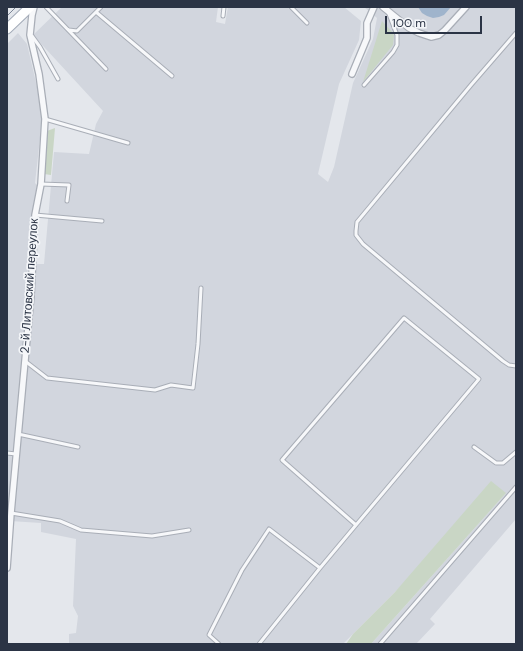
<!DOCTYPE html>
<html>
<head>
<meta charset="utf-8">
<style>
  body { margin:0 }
  #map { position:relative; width:523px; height:651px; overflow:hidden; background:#e4e7ec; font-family:"DM Sans",sans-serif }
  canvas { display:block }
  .frame { position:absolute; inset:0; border:8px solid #2b3445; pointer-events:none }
  .scale { position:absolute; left:385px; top:16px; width:97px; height:18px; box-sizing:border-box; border:2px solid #2b3445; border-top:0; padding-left:5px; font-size:12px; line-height:14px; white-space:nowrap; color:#2b3445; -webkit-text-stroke:3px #f4f6f9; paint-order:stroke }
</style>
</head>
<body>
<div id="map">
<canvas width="523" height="651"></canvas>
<div class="frame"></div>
<div class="scale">100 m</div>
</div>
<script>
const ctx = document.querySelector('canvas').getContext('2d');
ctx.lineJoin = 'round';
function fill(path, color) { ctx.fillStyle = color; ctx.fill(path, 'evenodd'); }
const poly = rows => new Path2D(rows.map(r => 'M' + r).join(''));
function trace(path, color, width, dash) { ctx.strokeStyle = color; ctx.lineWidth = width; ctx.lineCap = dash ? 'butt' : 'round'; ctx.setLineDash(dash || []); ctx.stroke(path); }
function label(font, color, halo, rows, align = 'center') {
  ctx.font = font + ' "DM Sans",sans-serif'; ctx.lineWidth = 3.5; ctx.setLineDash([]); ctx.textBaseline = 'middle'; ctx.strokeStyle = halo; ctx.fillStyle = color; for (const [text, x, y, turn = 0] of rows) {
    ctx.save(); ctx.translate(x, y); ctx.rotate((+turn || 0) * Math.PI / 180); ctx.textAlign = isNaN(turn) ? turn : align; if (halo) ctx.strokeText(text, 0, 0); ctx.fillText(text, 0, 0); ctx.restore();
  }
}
const built = poly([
  [62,7,218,7,216,22,225,24,228,7,344,7,361,21,359,40,339,84,318,174,328,182,334,167,353,83,373,39,377,18,364,7,516,7,516,519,430,619,435,624,416,644,371,644,506,493,395,592,343,644,69,644,69,634,76,633,78,616,73,606,76,539,41,532,41,523,10,521,7,568,7,44,18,33,27,44,41,104,42,120,35,183,41,189,34,264,44,264,54,152,89,154,96,124,103,111,33,35]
]);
const green = poly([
  [382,21,393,33,394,36,393,45,363,82],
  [55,128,51,175,44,174,47,131],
  [491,481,506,493,371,644,346,644,353,634,395,592]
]);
const water = poly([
  [418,7,451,7,444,15,439,17,433,18,427,16,422,13]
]);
const service = poly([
  [46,7,106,69],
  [291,7,307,23],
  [96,12,101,7],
  [223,16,224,7],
  [69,30,77,31,96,12,172,76],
  [516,33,471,85,357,222,356,231,356,235,363,244,503,361,509,365,516,366],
  [32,36,40,47,58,79],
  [364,85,393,52,397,45,397,35,389,14],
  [45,119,128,143],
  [41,184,69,185,67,201],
  [35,215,102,221],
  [25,361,47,378,155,390,171,385,193,388,198,344,201,288],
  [18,434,78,447],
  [474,447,496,463,503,463,516,452],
  [7,453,16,454],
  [11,513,60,521,81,530,152,536,189,530],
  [219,644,209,635,242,570,269,529,320,568],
  [259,644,320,568,356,525,479,379,404,318,282,460,356,525],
  [380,644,516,487]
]);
const minor = poly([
  [383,7,409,28,419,33,431,37,439,35,445,30,466,7],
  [352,74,367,38,367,23,374,7],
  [7,568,11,513,31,295,35,215,41,184,45,119,39,74,30,35,32,15,34,7]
]);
const primary = poly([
  [7,29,30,7]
]);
const tram = poly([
  [7,16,16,7]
]);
const streetNames = [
  ["2-й Литовский переулок",30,286,-86]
];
fill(built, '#d2d6de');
fill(green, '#c9d6c5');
fill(water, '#9fb4cc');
trace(service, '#a9aeb7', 5);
trace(minor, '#a9aeb7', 8);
trace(primary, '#a3abb8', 11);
trace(service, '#f7f8fa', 3);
trace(minor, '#f7f8fa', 5.5);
trace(primary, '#fff', 9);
trace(tram, '#7d8696', 1);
label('12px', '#2b3445', '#f4f6f9', streetNames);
</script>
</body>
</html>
